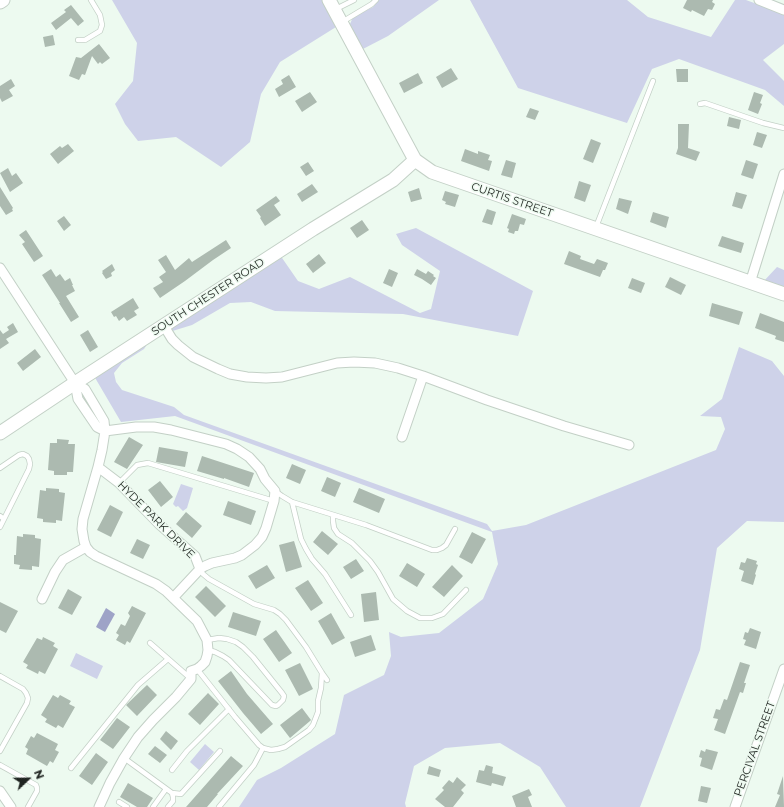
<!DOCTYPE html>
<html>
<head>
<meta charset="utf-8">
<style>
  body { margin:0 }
  #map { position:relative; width:784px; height:807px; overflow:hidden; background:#edfaf0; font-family:Montserrat,sans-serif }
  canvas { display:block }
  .north { position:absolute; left:8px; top:759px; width:40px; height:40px; -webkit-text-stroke:3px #edfaf0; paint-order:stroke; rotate:68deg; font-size:11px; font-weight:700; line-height:16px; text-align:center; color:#1f2420 }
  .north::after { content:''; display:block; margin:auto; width:14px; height:18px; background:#1f2420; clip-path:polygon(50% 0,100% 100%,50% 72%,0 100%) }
</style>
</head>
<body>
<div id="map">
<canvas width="784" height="807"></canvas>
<div class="north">N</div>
</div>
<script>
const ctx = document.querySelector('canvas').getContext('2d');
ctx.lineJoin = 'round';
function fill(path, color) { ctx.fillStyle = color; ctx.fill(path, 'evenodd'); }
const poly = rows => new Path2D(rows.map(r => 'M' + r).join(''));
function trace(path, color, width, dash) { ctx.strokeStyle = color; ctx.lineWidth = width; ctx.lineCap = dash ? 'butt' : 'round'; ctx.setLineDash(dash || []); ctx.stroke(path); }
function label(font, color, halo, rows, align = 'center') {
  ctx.font = font + ' Montserrat,sans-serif'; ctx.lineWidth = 3; ctx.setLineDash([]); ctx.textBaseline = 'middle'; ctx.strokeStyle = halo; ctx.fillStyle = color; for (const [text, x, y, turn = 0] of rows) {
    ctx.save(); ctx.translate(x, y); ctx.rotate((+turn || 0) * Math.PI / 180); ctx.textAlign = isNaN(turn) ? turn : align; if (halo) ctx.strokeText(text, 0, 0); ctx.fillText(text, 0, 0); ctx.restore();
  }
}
const green = poly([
  [112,0,322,0,336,27,280,62,261,94,250,142,221,167,176,137,138,141,125,124,115,104,133,81,137,43],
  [379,0,439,0,388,36,361,50,351,31,350,24,353,17,373,7],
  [470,0,627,0,648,17,711,37,735,0,746,0,784,14,784,44,763,60,784,81,784,106,765,90,679,59,652,69,627,123,518,88],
  [416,228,533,291,518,336,403,314,275,311,251,302,230,303,192,325,166,333,162,331,280,255,298,281,319,289,350,277,420,313,431,309,440,271,402,245,396,234],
  [777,267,784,270,784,289,763,282],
  [145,343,146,346,144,349,122,363,114,373,116,382,122,390,174,407,184,415,487,524,492,531,526,525,716,450,725,429,721,417,700,416,722,399,739,347,772,361,784,376,784,522,747,521,717,548,700,650,640,807,566,807,540,767,500,743,445,748,414,766,405,803,406,807,239,807,257,780,281,768,335,734,344,695,384,675,391,656,389,632,401,637,439,633,483,599,498,564,492,532,175,416,121,422,94,376],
  [181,484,193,488,187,508,183,511,178,506,176,507,173,504],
  [76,653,103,666,97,679,70,666],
  [205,744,214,752,199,770,190,762]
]);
const water = poly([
  [106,608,115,614,105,632,96,627]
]);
const building = poly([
  [687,0,713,0,712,2,715,4,712,10,708,9,704,16,692,10,691,12,683,8],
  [71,5,84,21,78,26,71,18,56,30,51,23,66,12,64,10],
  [53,35,55,45,45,47,43,37],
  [99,44,110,58,102,64,100,62,98,64,92,56,85,75,82,74,79,80,69,76,76,57,81,58],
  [451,68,458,79,442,88,436,77],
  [676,69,688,69,688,82,677,82],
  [418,73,423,83,404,93,399,83],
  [289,75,296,87,279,97,275,89,283,84,281,80],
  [11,79,15,86,9,90,13,96,2,102,0,98,0,86],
  [310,92,317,102,302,112,295,101],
  [754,92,763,95,760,103,762,104,758,114,748,110],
  [530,108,539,111,535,120,526,117],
  [729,117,741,120,739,129,727,126],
  [678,124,689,124,688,148,700,152,696,161,676,154,678,148],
  [757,132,767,135,762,148,753,145],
  [591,139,601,143,593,163,583,159],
  [68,144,74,151,58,164,50,154,60,146,62,148],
  [465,149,478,154,478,151,490,155,488,160,492,161,489,171,461,161],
  [506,160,516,163,512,178,501,175],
  [746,160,758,164,753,179,741,175],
  [308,162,314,171,306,176,300,167],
  [8,168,12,176,16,173,23,183,10,192,0,173],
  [579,181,591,185,585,202,574,198],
  [312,184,318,192,302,202,297,194],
  [0,187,13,208,12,209,13,211,6,215,0,206],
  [419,188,422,199,411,202,408,192],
  [445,191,459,195,455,207,445,204,446,202,442,200],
  [736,192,747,195,742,209,732,206],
  [276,196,280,201,274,205,281,215,265,226,260,218,261,217,256,210],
  [619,198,632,201,628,214,616,209],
  [487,209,496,212,492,225,482,222],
  [653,212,669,217,666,228,650,222],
  [512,214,526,219,524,225,520,224,518,231,515,231,514,234,508,232,509,229,507,228],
  [64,216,71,225,64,231,57,221],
  [362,220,369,230,357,238,350,228],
  [26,230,43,256,34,262,22,244,25,242,19,235],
  [722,236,744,243,741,253,718,246],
  [226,240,231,248,213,260,185,281,160,298,153,288,163,282,159,277,166,272,158,260,166,255,175,270,189,258,192,262],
  [569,251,581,256,580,259,594,264,597,259,608,263,605,270,603,270,600,277,564,264],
  [319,254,326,263,313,273,306,264],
  [112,264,115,270,111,273,112,276,106,279,102,273,103,272,102,271],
  [51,269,56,277,60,274,65,281,70,278,73,285,72,285,75,291,66,296,79,317,71,322,59,303,60,303,42,275],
  [389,269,398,273,392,287,383,283],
  [417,269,426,274,428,271,434,275,433,276,436,278,431,285,422,279,414,275],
  [670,277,686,285,681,295,665,287],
  [632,278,645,283,641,293,628,288],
  [133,298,139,308,134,311,137,315,127,321,124,317,119,321,116,316,114,317,111,312],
  [712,303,743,312,739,325,709,316],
  [760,313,784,322,784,342,775,339,776,336,755,328],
  [13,323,18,332,6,339,9,343,0,349,0,330,3,334,9,330,7,327],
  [88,330,98,347,90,352,80,335],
  [35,349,41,357,23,371,17,363],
  [129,437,143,445,127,469,114,462],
  [57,439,69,440,68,444,75,444,73,472,67,472,67,475,54,475,54,471,48,470,50,443,57,443],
  [159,447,188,452,185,467,156,462],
  [202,456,254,473,249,487,224,478,224,479,197,471],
  [292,464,306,470,300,484,286,478],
  [327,477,341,483,335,497,321,491],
  [160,481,173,497,161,507,148,490],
  [46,488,59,489,59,492,65,493,62,521,56,520,56,523,43,522,43,519,37,518,40,490,46,491],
  [359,488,385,499,379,513,353,502],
  [228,501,256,511,251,525,223,515],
  [110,505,123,512,111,537,97,530],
  [186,512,202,526,192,538,176,524],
  [322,531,338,544,328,555,313,542],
  [472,532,486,539,472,564,459,557],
  [23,534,35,535,35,538,41,539,39,567,32,566,32,570,19,569,20,565,14,564,14,555,16,555,17,536,23,537],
  [137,539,150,545,143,559,130,553],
  [294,541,302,567,286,572,279,545],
  [747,558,757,561,756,564,758,565,755,574,756,575,753,585,741,581,744,571,739,569,741,562,745,563],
  [356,559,364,571,351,579,343,567],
  [407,563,425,574,417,587,399,576],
  [267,565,275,578,256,589,248,576],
  [452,565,463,576,444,597,432,587],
  [308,580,323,603,311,611,295,588],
  [206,586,226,606,215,617,195,597],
  [68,589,82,597,72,615,58,608],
  [376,592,379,620,364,622,361,594],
  [0,602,18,611,6,633,0,630],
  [132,606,146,613,130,643,127,641,125,645,116,640,119,635,116,633,121,624,125,626,130,616,128,613],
  [233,612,261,621,256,636,228,627],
  [331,613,345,638,332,645,318,621],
  [750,628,761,632,756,649,744,645,746,640,743,639,745,632,748,633],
  [276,630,292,653,279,662,263,639],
  [371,635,376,650,355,657,350,642],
  [43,637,55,643,53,646,58,649,45,674,39,671,38,674,26,668,28,665,23,662,37,638,42,640],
  [740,662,750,665,744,683,746,683,743,693,740,692,725,734,714,730,718,719,713,718,716,709,720,710,724,699,727,700],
  [300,663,313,689,299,696,285,670],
  [231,671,247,694,273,724,261,734,243,713,218,681],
  [147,685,157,695,137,716,126,705],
  [208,693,219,704,200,725,188,714],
  [53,695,58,698,60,695,71,701,69,704,75,707,63,728,58,725,56,728,45,722,47,719,41,715],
  [302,708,311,720,310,721,290,738,280,725],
  [117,718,130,727,113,749,100,740],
  [166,731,178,741,171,750,160,739],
  [37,733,58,744,55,750,59,752,53,763,50,761,47,766,26,754,28,749,25,747,31,736,34,738],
  [155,746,167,755,160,763,148,754],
  [706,749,718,752,712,770,700,766,702,758,699,757,701,750,705,752],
  [96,753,108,762,92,785,79,776],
  [231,756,243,766,217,794,218,794,207,807,186,807],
  [486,765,493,767,492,773,506,777,503,786,492,783,491,786,476,782,479,770,484,771],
  [429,766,441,770,439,777,427,774],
  [783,776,784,807,775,807,780,795,777,794],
  [457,777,466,785,461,790,464,793,453,807,445,807,435,799,444,790,442,788,449,780,453,783],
  [128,783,153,798,147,807,137,807,120,797],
  [701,786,711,788,707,803,698,801],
  [529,789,532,795,528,797,532,807,516,807,512,796]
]);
const lane = poly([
  [336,9,354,0],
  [342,22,372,4,376,0],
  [78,40,85,40,100,31,102,25,100,15,91,0],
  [700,104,705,103,763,123,784,128],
  [596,227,653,81],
  [0,468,19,455,23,454,27,456,29,459,30,464,29,469,4,519,0,516],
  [119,483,137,465,148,463,274,501],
  [275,491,282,496,292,502,366,525,432,550,437,550,442,548,446,545,455,529],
  [292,502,301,539,306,549,312,559,325,574,351,615],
  [333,515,333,521,334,528,338,534,352,543,370,561,378,572,393,599,407,611,420,618,432,618,443,614,466,590],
  [0,527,4,519],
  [200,569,203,574,209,579,254,604,274,610,280,614,286,620,306,647,322,673,327,680],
  [207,640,219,638,227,639,236,642,243,647,253,657,282,693,284,696,283,700,278,705,276,706,272,705,229,660,223,656,215,652,208,650],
  [150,643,190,678],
  [197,669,235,717,259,745,263,748,271,750,278,749,285,747,309,730,313,725,318,712,318,701,321,688,322,673],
  [0,676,23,689,26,693,28,698,27,703,0,751],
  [124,758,172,793,173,797,173,801,168,807],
  [0,765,36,785,37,788,37,791,28,807],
  [71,768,138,685,168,659],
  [172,770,187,751,229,709],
  [172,793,181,794,220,751],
  [119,802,127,807],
  [153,807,166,789],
  [219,807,254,765,263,748]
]);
const street = poly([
  [759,0,784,10],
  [0,268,75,383,78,399,97,427,105,431,136,427,154,427,171,430,226,444,237,449,249,457,260,469,265,479,275,491,274,501,266,528,262,537,255,545,242,555,235,558,212,563,205,566,200,569,173,598],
  [750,283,784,174],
  [164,326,172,339,178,345,193,357,218,369,230,374,247,377,266,378,282,377,337,363,354,362,375,363,398,368,423,376,487,400,564,426,629,445],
  [75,383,85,389,104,421,105,431,102,450,98,467,119,483,160,525,195,556,200,569],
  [402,437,423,376],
  [98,467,83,519,82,529,84,541,86,547,90,552,96,556,156,584,166,591,197,621,207,640,208,650,207,656,205,662,201,666,197,669,191,671,191,679,176,697,153,720,138,737,124,758,110,783,99,807],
  [42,599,55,572,63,560,86,547],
  [0,791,11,807],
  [735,807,784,669]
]);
const secondary = poly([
  [329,0,415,160,432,172,784,294],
  [0,2,3,0],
  [0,433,75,383,313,229,393,180,415,160]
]);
const streetNames = [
  ["CURTIS STREET",512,200,19],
  ["SOUTH CHESTER ROAD",208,297,-33],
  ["HYDE PARK DRIVE",156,520,45],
  ["PERCIVAL STREET",755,749,-70]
];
fill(green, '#ced2e9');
fill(water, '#9ea3c7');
fill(building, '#acbab0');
trace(lane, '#c3d0c6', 6);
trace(street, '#c3d0c6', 11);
trace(secondary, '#c3d0c6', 15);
trace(lane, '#fff', 4.5);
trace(street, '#fff', 9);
trace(secondary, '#fff', 13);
label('11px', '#1f2420', '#edfaf0', streetNames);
</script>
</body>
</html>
